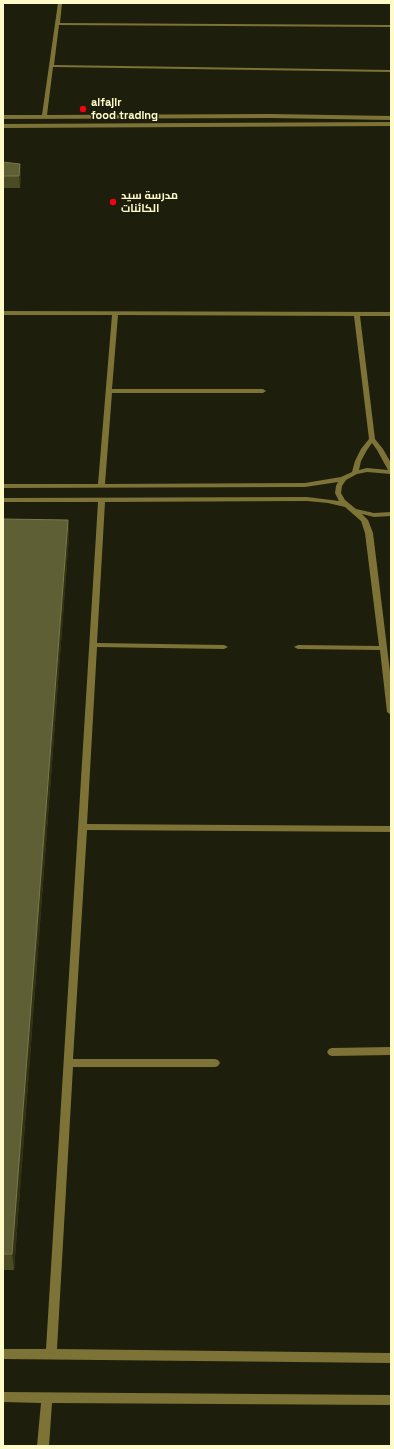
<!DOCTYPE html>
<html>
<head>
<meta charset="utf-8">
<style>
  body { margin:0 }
  #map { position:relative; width:394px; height:1449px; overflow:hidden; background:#1e1e0c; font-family:"Space Grotesk",sans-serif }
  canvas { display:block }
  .frame { position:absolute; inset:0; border:4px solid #fffbc9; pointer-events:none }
</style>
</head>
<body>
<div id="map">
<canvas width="394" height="1449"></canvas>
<div class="frame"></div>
</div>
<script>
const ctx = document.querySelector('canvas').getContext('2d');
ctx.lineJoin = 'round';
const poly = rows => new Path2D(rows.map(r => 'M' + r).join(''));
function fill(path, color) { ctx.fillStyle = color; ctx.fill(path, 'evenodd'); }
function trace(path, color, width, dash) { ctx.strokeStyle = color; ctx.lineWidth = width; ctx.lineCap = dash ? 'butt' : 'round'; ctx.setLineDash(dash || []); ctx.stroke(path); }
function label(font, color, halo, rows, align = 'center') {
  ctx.font = font + ' "Space Grotesk",Cairo,sans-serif'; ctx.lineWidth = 3; ctx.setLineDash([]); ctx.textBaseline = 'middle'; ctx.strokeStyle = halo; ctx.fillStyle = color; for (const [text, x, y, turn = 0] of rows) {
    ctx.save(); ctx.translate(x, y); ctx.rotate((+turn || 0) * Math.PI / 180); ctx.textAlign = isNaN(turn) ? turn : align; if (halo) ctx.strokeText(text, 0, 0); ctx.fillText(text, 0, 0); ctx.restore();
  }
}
const street = poly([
  [58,3,62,3,60,23,391,25,391,27,59,25,54,65,391,70,391,72,53,67,47,115,271,114,391,116,391,120,271,118,3,119,3,115,42,115,58,3],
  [391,122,391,126,3,128,3,124,391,122],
  [3,311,391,312,391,316,360,316,375,439,383,449,391,463,391,474,367,472,357,474,346,480,342,486,341,493,345,500,356,509,374,513,391,512,391,516,374,517,362,514,368,520,373,533,391,680,391,715,387,712,380,650,298,649,294,647,298,645,379,646,365,533,361,521,345,507,328,503,307,501,105,502,97,643,224,645,228,647,224,649,97,647,87,824,391,826,391,832,87,830,73,1059,215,1059,218,1060,220,1063,218,1066,215,1067,73,1067,57,1349,391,1353,391,1363,3,1359,3,1349,46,1349,98,502,3,502,3,498,307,497,339,501,335,493,336,486,338,482,305,487,3,488,3,484,98,484,112,315,3,315,3,311],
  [118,315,354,316,369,439,361,449,355,461,352,472,341,477,305,483,105,484,112,393,263,393,266,391,263,389,112,389,118,315],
  [372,443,377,450,388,470,367,468,359,470,361,461,367,450,372,443],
  [391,1047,391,1055,332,1056,329,1055,327,1052,329,1049,332,1048,391,1047],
  [3,1392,391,1395,391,1405,52,1403,49,1446,37,1446,41,1403,3,1402,3,1392]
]);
const wall = poly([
  [3,162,21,175,20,188,3,188],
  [3,519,68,520,69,536,14,1270,3,1270]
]);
const shadedWall = poly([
  [20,164,21,175,20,188,19,176],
  [68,520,69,536,14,1270,12,1254]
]);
const building = poly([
  [3,162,20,164,19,176,3,176,3,162],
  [3,519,68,520,12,1254,3,1254,3,519]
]);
const markers = [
  [83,109,4,"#f20214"],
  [113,202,4,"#f20214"]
];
const farPoinames = [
  ["alfajir",91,103],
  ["food trading",91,116],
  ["مدرسة سيد",121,196],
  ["الكائنات",121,209]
];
fill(street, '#7d7337');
fill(wall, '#4c4c24');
fill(shadedWall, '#313213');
fill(building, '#5f5f36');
trace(building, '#78774d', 1);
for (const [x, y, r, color] of markers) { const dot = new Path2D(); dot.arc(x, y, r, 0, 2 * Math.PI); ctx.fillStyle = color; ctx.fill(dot); trace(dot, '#1e1e0c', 1.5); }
label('bold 11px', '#fffbc9', '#1e1e0c', farPoinames, 'left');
</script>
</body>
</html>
